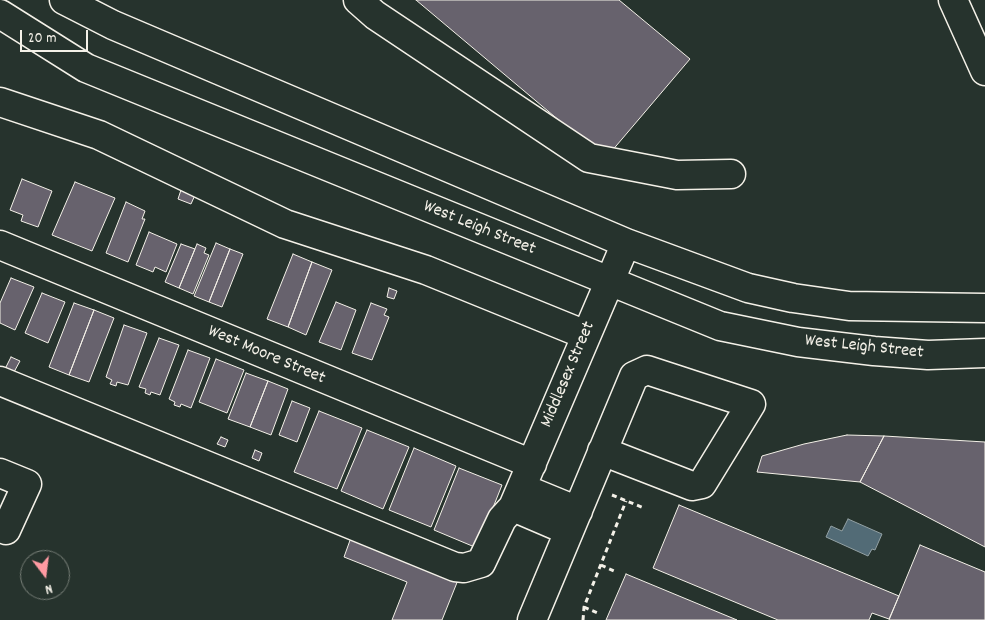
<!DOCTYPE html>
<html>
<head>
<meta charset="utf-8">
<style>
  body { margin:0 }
  #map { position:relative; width:985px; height:620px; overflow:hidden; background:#26332d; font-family:Dekko,sans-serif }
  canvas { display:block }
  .north { position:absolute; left:20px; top:550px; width:50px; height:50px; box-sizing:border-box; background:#26332d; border:1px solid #787f78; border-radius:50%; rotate:165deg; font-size:14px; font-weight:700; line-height:20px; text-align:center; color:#f4f1e8 }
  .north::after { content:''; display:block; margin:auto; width:18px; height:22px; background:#ff9aa2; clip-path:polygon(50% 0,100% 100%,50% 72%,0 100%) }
  .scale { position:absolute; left:20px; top:30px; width:68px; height:22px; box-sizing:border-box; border:2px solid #f4f1e8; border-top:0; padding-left:6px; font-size:15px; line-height:18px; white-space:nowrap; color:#f4f1e8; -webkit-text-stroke:4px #26332d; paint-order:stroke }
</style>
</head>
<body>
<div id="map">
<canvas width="985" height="620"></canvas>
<div class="north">N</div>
<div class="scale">20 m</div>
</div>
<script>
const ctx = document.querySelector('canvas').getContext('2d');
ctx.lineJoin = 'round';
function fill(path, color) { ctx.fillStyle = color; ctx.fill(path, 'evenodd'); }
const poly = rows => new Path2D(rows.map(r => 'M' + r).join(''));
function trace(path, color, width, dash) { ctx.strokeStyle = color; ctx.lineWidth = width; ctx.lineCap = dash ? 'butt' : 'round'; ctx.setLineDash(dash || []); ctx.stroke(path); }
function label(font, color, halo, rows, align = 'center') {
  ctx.font = font + ' Dekko,sans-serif'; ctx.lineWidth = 4.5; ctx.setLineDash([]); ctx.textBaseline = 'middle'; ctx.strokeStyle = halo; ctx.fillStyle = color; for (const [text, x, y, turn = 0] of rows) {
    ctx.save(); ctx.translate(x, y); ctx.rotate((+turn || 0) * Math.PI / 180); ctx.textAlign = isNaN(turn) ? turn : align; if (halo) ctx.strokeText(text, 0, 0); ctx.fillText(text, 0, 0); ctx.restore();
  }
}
const water = poly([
  [848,519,882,534,875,550,872,549,868,556,826,537,831,526,842,531,848,519]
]);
const building = poly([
  [416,0,619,0,690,59,605,159,416,0],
  [22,179,52,191,38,227,21,221,23,215,10,210,22,179],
  [75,182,115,198,92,251,52,235,75,182],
  [181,190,195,195,191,204,178,199,181,190],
  [126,202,145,211,142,219,145,219,128,262,106,253,126,202],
  [149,232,177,244,166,272,155,267,153,272,136,265,149,232],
  [216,243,230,249,209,302,194,296,216,243],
  [181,244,195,249,179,288,165,282,181,244],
  [197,244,206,248,204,253,209,255,193,294,179,288,197,244],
  [230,249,243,254,222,307,209,302,230,249],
  [293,254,312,262,288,327,267,319,293,254],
  [312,262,332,270,306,335,288,327,312,262],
  [11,278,34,287,15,330,0,323,0,303,11,278],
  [389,288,397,291,394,299,387,297,389,288],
  [42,293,65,302,48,343,25,333,42,293],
  [336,302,356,310,341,350,319,342,336,302],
  [74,303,94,310,69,375,49,367,74,303],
  [371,303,387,309,384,315,389,317,372,360,352,353,371,303],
  [94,310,114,318,89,382,69,375,94,310],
  [124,325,147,333,128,385,117,382,116,386,110,384,112,380,106,377,124,325],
  [159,338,179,345,160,395,151,392,150,395,145,393,146,389,139,387,159,338],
  [188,350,210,358,191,408,181,404,180,407,174,405,175,402,169,399,188,350],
  [11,357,20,361,14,372,5,369,11,357],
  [216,359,244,370,227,413,199,402,216,359],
  [246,373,268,381,250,427,228,419,246,373],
  [268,381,288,389,271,435,250,427,268,381],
  [292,401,310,408,297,442,279,435,292,401],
  [319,411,362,428,337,489,294,472,319,411],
  [367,430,409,447,383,509,341,491,367,430],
  [847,435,884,436,860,482,757,472,762,456,804,444,847,435],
  [884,436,985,442,985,547,860,482,884,436],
  [221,437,228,440,225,447,217,444,221,437],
  [414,448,456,466,431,527,389,510,414,448],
  [255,450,262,453,259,461,252,458,255,450],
  [459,468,502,485,477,548,434,530,459,468],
  [679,505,899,596,889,619,872,613,869,620,778,620,653,568,679,505],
  [353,532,460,575,442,620,392,620,407,582,344,557,353,532],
  [920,545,985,572,985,620,889,620,920,545],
  [626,574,737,620,606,620,626,574]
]);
const path = poly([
  [612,495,644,508],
  [601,565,614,571],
  [584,607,600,614],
  [583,620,584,607,626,501]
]);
const minor = poly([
  [64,0,113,25,626,243,748,288,793,298,849,306,985,308],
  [358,0,375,15,589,158,677,175,731,174],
  [953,0,985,71],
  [0,14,86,68,720,326,798,342,874,351,928,355,985,353],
  [0,102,99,135,285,224,426,270,586,335],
  [0,245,532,464],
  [0,381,455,567,464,568,481,563,502,519,513,507,626,243],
  [0,473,27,484,6,530,0,527],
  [522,488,578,511],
  [513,507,569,531],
  [532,620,634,376,647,370,751,404,702,484,692,486,602,451]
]);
const streetNames = [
  ["West Leigh Street",479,229,22],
  ["West Leigh Street",864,348,6],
  ["West Moore Street",266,356,23],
  ["Middlesex Street",569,375,-67]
];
fill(water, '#526b76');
trace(water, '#93a1a4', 1);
fill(building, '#67626d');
trace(building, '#f4f1e8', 1);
trace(minor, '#f4f1e8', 31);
trace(path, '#f4f1e8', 3, [5, 4]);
trace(minor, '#26332d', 28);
label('18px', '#f4f1e8', '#26332d', streetNames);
</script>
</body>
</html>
